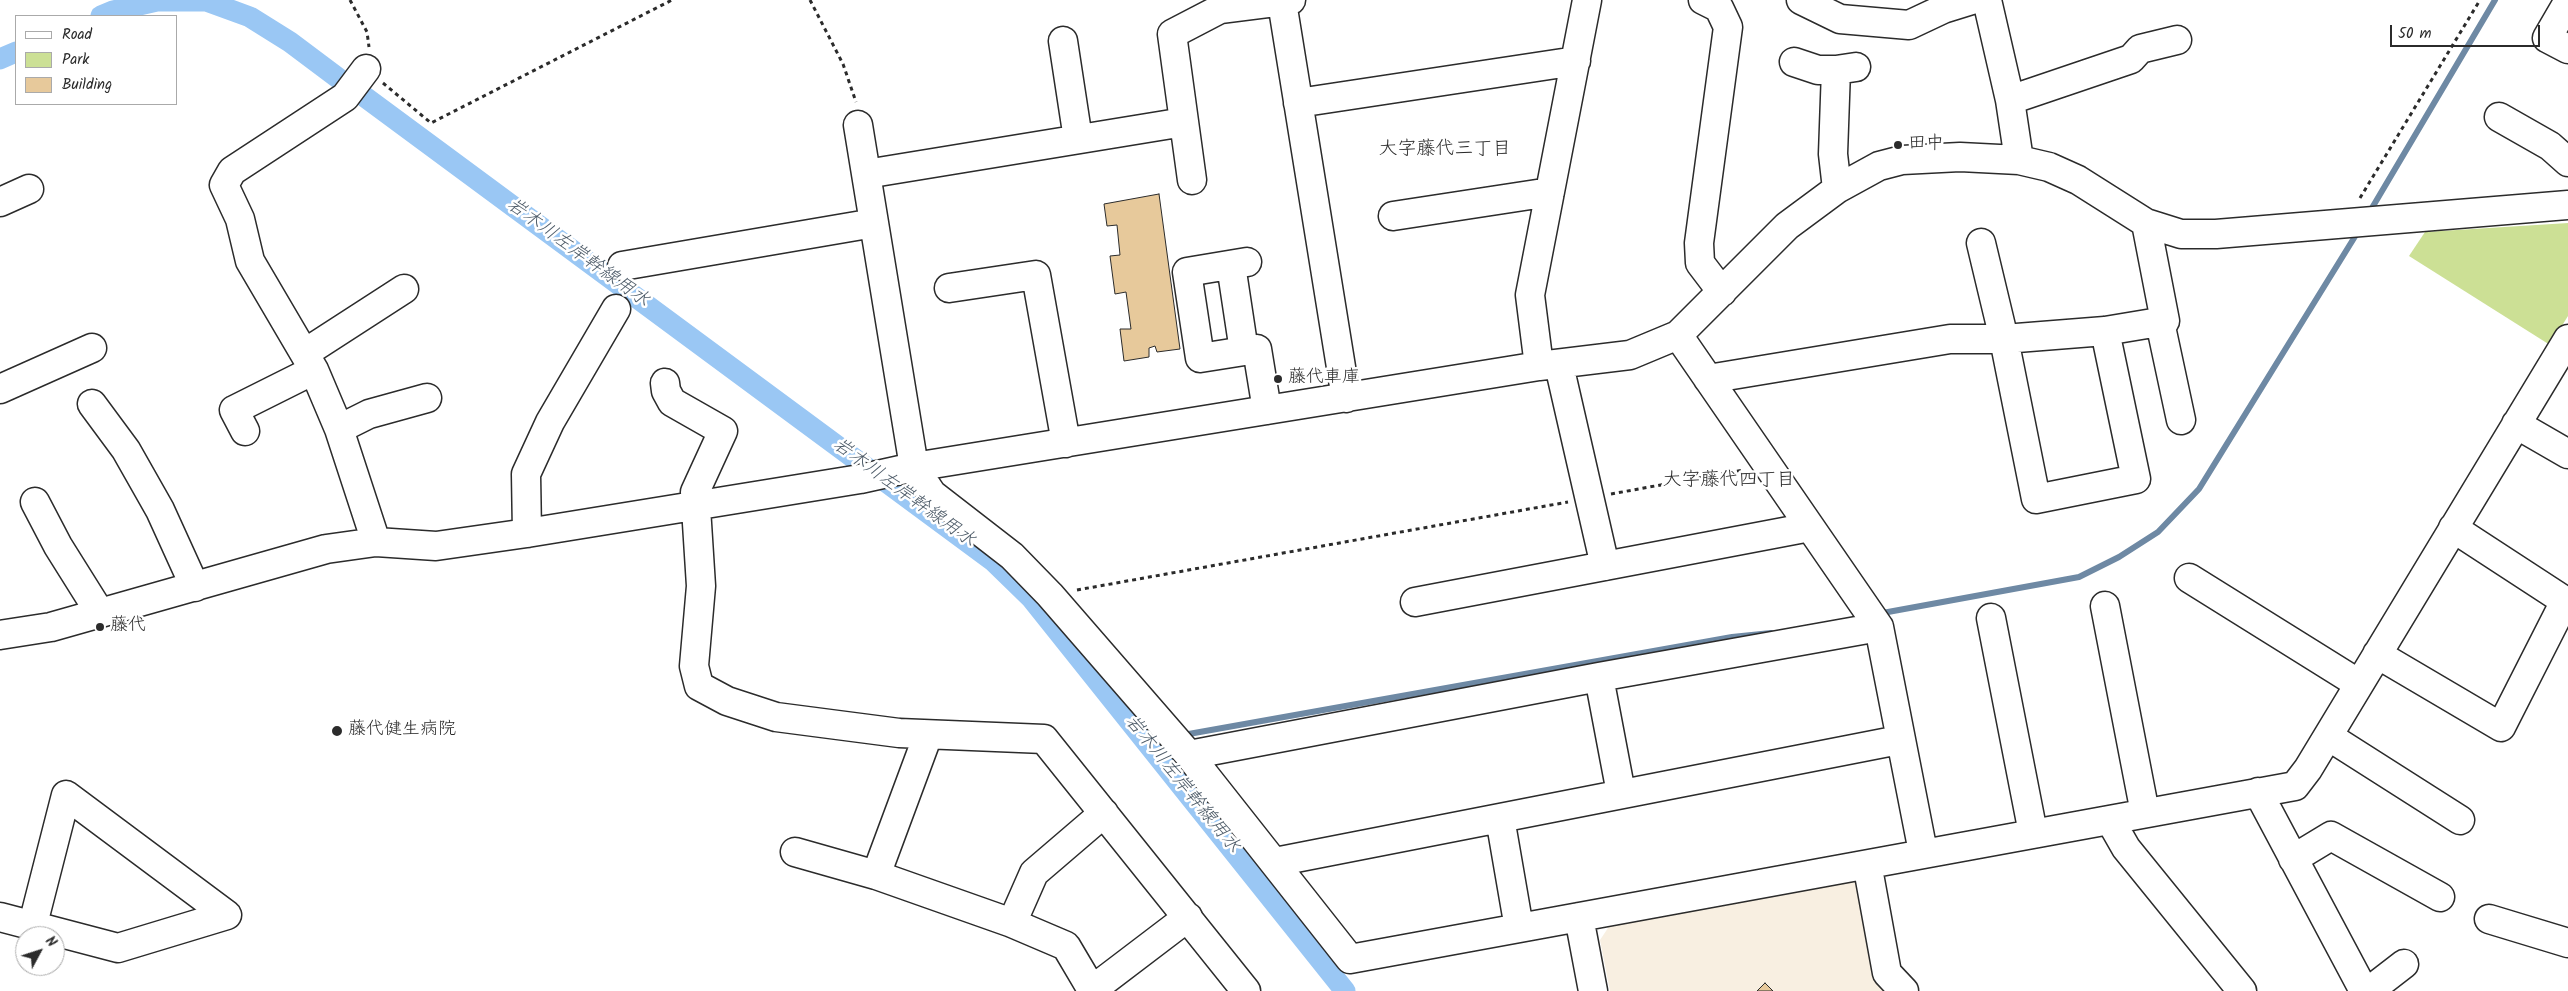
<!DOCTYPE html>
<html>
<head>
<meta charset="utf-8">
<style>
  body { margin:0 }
  #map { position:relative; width:2568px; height:991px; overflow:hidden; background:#fff; font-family:Kalam,sans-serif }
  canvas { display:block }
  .legend { position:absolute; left:15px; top:15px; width:162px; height:90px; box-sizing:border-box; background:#fff; border:1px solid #aaa; margin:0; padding:6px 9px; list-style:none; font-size:15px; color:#2b2b2b }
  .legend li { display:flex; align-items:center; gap:10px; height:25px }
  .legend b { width:25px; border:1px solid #aaa }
  .north { position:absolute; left:15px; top:926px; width:50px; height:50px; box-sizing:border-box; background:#fff; border:1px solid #aaa; border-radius:50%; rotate:50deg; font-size:14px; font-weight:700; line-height:20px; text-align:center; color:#2b2b2b }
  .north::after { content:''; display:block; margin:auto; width:18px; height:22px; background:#2b2b2b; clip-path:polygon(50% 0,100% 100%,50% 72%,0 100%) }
  .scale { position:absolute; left:2390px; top:25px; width:150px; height:22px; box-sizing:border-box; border:2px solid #2b2b2b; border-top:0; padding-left:6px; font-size:15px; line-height:18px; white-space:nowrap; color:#2b2b2b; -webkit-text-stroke:4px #fff; paint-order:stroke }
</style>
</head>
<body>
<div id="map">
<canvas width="2568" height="991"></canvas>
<ul class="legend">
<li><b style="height:6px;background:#fff"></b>Road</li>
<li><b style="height:14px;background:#cce095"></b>Park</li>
<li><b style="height:14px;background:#e7c99b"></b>Building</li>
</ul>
<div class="north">N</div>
<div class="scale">50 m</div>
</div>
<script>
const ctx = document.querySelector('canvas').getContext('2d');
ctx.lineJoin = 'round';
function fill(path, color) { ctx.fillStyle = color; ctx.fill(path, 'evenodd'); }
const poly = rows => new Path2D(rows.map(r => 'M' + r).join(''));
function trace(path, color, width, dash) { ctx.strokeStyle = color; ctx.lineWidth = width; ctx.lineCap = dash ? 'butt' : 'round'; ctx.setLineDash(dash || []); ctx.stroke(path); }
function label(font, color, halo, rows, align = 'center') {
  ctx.font = font + ' Kalam,"Klee One",sans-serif'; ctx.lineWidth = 5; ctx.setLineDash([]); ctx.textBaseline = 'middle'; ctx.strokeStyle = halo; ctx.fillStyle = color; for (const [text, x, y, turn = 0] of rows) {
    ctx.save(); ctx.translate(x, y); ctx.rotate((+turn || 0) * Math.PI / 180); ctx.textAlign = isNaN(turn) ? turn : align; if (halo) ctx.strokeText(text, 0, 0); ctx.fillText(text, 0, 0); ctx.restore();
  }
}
const built = poly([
  [1857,876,1889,991,1610,991,1600,940,1614,919]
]);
const green = poly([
  [2568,223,2568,316,2550,345,2409,256,2425,232]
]);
const stream = poly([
  [2369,213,2495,0],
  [1877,614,2079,577,2119,557,2158,532,2199,489,2359,230],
  [1183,735,1732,637,1771,633]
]);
const canal = poly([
  [101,16,113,11,157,1,206,1,250,17,290,42,338,78],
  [0,59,16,52],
  [365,97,993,561,1031,598,1345,991]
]);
const building = poly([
  [1159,194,1180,349,1157,352,1155,346,1149,348,1149,357,1124,361,1120,329,1131,329,1126,292,1115,294,1110,256,1120,255,1117,225,1107,226,1104,204,1159,194],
  [1765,983,1773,991,1757,991,1765,983]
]);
const path = poly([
  [350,0,367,32,369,47],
  [810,0,843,64,856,102],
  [383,83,431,123,672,0],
  [2360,198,2480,0],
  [1611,494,1743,470],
  [1077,590,1568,502]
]);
const minor = poly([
  [1703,0,1719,8,1728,27,1699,243,1700,263,1722,292],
  [1801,0,1840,19,1909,25,1943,9,1972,0],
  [1987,0,2010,100,2019,160],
  [1282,2,1346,398],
  [2568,2,2547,38,2568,49],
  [1063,41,1078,139],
  [1794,62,1818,70,1836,70],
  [366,69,345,97,232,171,224,185,240,219,250,261,314,370,339,429,376,542],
  [2010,100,2131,59,2140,49,2177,40],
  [1298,103,1576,61],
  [2499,117,2550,146,2568,162],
  [858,125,914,467,932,494,1012,556,1050,595,1189,755,1350,959,2295,786,2308,769,2568,339],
  [866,174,1184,122],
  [1192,180,1172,34,1220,9,1291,0],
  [1837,189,1833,154,1836,70,1856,67],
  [0,202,29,189],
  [1393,216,1550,192],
  [1981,243,2004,339,2036,499,2136,479,2105,331],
  [1247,262,1187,272,1200,358,1257,349,1267,410],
  [1231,265,1244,351],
  [622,266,874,223],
  [949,288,1036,275,1066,443],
  [2160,322,2181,420],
  [1678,335,1879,627,1923,852],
  [305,353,404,289],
  [1559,365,1605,566],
  [1539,366,1530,295,1587,0],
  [1708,379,1950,339,2004,339,2105,331,2165,321,2146,223],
  [665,383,666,391,672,402,723,431,695,492,701,586,694,666,699,686,727,701,776,717,899,733,1044,739,1246,991],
  [0,389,92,348],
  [92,404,126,450,160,510,195,587],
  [2516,424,2568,454],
  [339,429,369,414,427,398],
  [245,431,234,410,314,370],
  [35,502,58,546,100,613],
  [527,533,526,474,550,422,616,309],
  [2189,578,2359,684],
  [1415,602,1810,527],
  [2105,606,2145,813],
  [1991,618,2033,833],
  [0,635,51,627,326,549,376,542,436,546,527,533,860,479,914,467,1539,366,1630,355,1678,335,1787,226,1837,189,1879,166,1902,160,1960,157,2019,160,2049,167,2078,180,2146,223,2181,234,2216,234,2568,205],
  [2377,654,2501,727,2565,601,2453,528],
  [1599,677,1621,793],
  [2328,736,2460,820],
  [1189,755,1599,677,1879,627],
  [2258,792,2364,991],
  [1500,818,1519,928],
  [2110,820,2126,848,2242,991],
  [795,852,876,875,1012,923,1066,946,1092,990,1188,917],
  [2293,859,2331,836,2440,897],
  [1275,862,1899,740],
  [1869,874,1887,973,1904,991],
  [876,875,928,735],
  [0,917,118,948,227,915,66,795,33,924],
  [1579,917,1593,991],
  [2489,919,2568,943],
  [1012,923,1034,873,1104,813],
  [2369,991,2404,964]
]);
const markers = [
  [1898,145,5,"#2b2b2b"],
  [1278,379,5,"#2b2b2b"],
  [100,627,5,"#2b2b2b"],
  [337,731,6,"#2b2b2b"]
];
const poiNames = [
  ["田中",1908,145],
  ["藤代車庫",1288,379],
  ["藤代",110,627],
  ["藤代健生病院",348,731]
];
const neighbourhoodNames = [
  ["大字藤代三丁目",1445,151],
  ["大字藤代四丁目",1729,482]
];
const waterNames = [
  ["岩木川左岸幹線用水",577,254,36],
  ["岩木川左岸幹線用水",903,494,36],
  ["岩木川左岸幹線用水",1181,785,51]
];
fill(built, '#f8efe1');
fill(green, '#cce095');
trace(stream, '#6e89a4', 6);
trace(canal, '#9ac7f4', 21);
fill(building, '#e7c99b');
trace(building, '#2b2b2b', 1);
trace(minor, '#2b2b2b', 31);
trace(path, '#2b2b2b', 3, [4, 4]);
trace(minor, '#fff', 28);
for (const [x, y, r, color] of markers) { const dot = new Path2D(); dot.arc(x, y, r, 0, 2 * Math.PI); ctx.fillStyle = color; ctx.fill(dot); trace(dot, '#fff', 2); }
label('18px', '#2b2b2b', '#fff', poiNames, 'left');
label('19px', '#2b2b2b', '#fff', neighbourhoodNames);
label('italic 19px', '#4c5a67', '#fff', waterNames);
</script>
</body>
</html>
